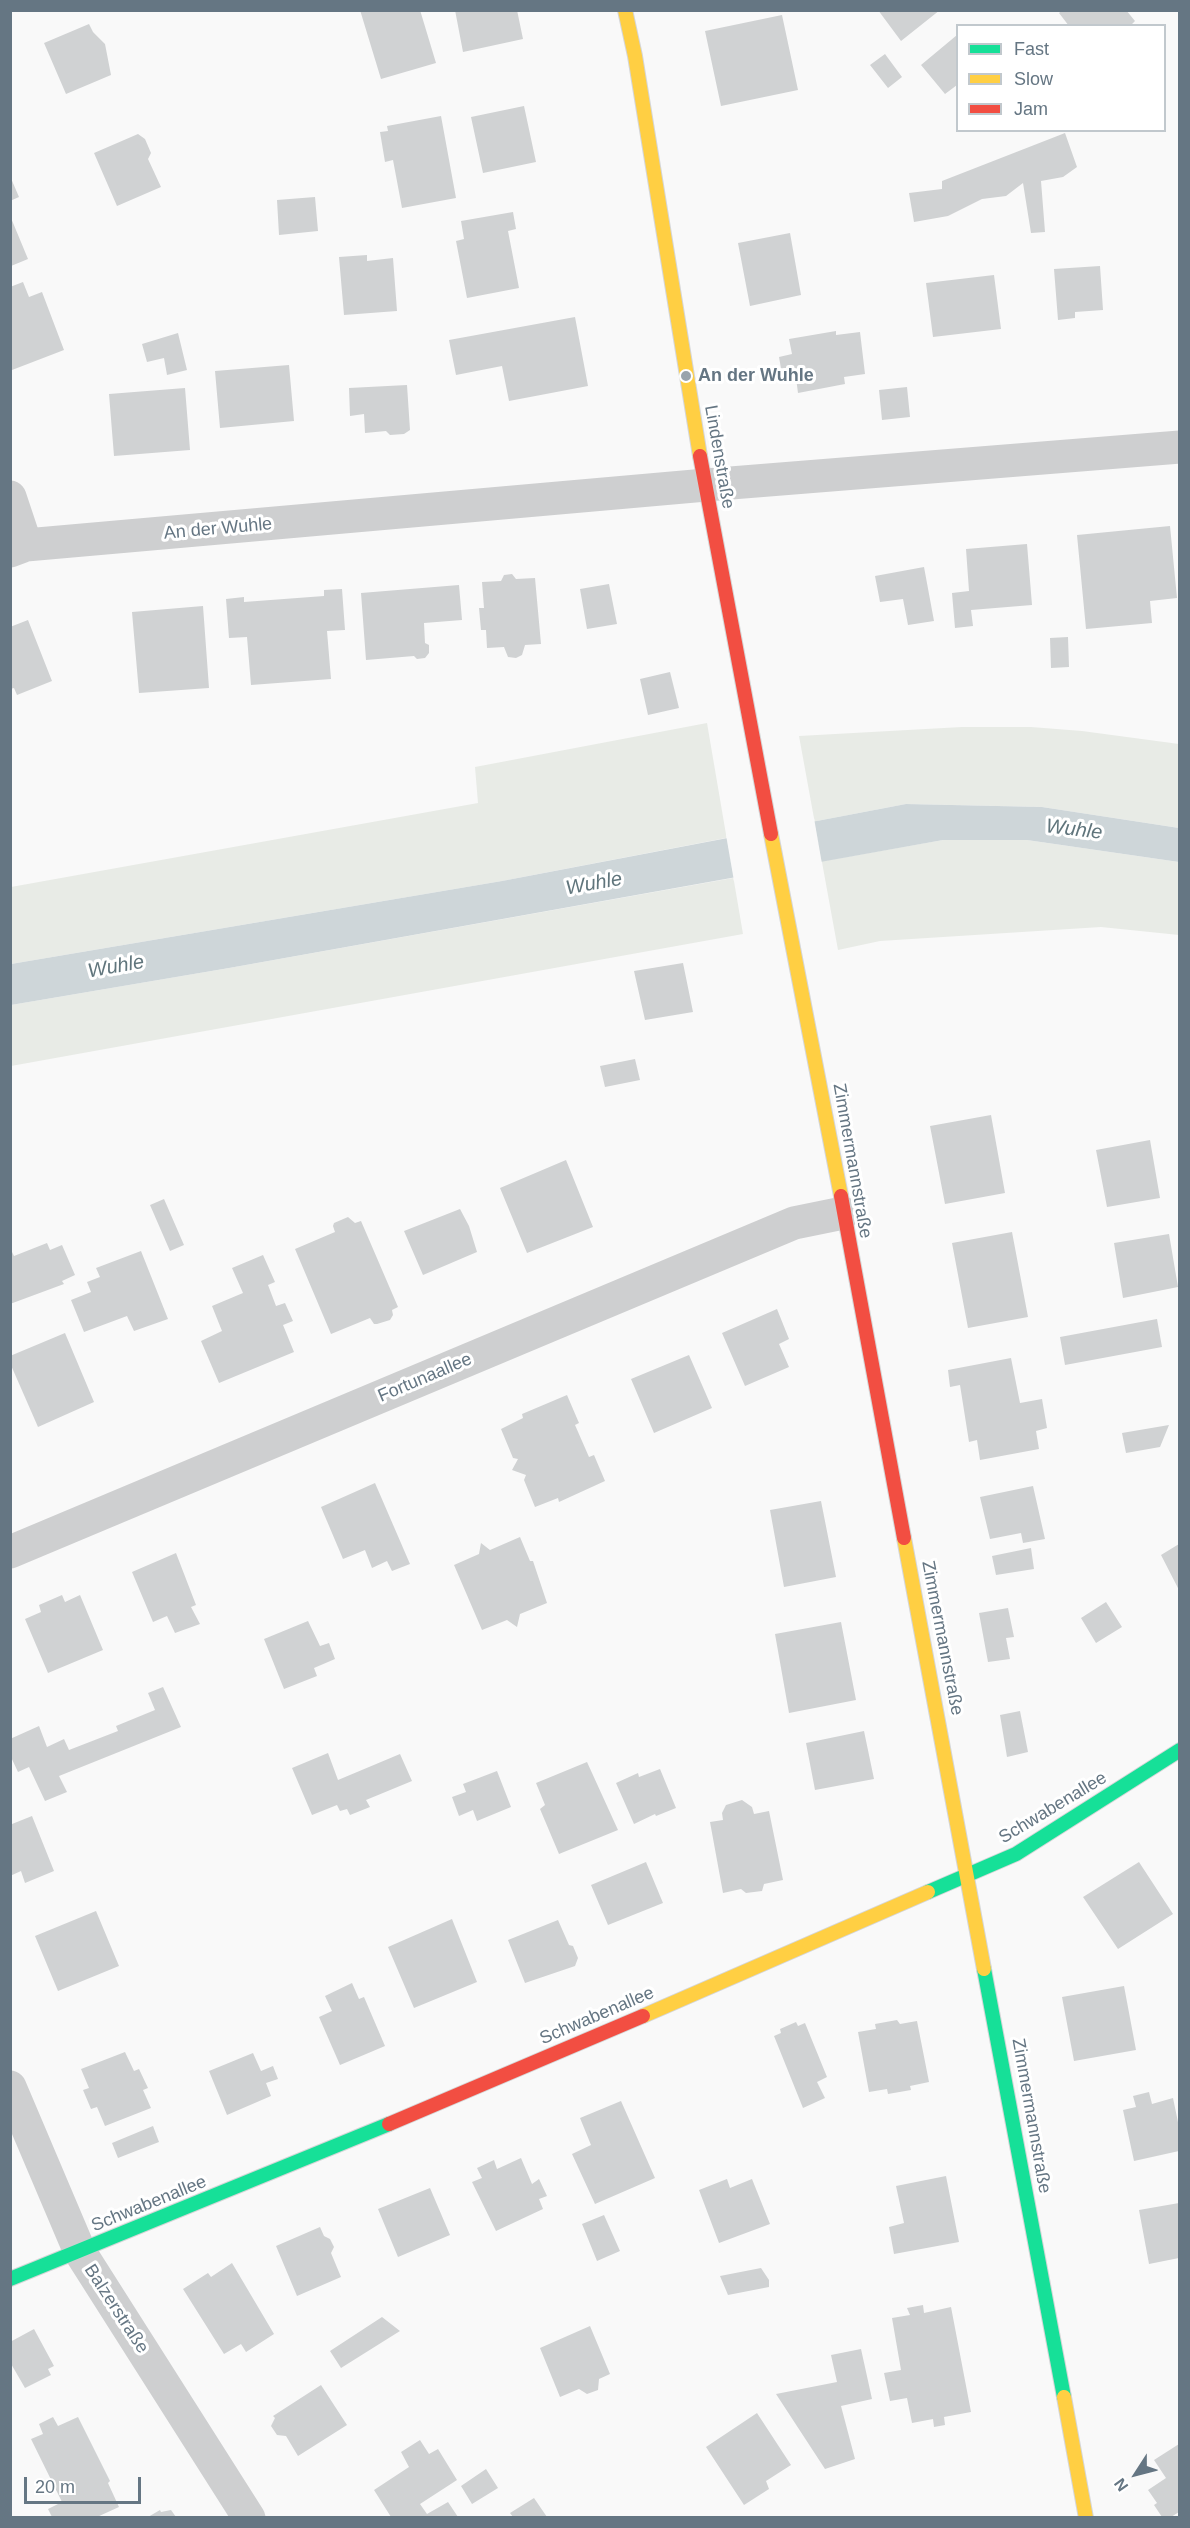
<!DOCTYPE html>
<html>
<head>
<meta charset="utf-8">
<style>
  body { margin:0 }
  #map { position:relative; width:1190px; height:2528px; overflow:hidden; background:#f9f9f9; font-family:Arial,sans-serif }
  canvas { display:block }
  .frame { position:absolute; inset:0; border:12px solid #657683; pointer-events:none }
  .legend { position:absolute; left:956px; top:24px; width:210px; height:108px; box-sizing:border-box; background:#fff; border:2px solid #c1c8cd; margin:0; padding:8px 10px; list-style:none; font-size:18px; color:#657683 }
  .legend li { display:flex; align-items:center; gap:12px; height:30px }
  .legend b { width:30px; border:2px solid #c1c8cd }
  .north { position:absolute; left:1106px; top:2444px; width:60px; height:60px; -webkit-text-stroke:4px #fff; paint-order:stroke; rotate:234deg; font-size:16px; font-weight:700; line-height:24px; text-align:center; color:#657683 }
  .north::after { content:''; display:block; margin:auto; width:21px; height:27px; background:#657683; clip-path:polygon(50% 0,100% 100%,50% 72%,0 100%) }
  .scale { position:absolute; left:24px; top:2477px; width:117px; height:27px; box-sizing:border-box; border:3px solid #657683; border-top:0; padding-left:8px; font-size:18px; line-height:21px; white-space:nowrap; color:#657683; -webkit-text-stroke:4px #fff; paint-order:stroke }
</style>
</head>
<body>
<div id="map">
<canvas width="1190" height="2528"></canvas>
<div class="frame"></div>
<ul class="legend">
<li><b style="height:8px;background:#16e098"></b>Fast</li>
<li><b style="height:8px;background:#ffcf43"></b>Slow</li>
<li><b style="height:8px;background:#f24e42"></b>Jam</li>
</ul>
<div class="north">N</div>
<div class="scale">20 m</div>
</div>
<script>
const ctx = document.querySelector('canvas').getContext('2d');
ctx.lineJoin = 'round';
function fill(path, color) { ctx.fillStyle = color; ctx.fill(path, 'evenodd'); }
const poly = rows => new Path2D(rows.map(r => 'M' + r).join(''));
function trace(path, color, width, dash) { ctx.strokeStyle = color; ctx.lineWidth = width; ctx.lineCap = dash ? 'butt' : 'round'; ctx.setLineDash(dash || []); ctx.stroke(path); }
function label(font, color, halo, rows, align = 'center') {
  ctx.font = font + ' Arial,sans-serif'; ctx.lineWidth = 6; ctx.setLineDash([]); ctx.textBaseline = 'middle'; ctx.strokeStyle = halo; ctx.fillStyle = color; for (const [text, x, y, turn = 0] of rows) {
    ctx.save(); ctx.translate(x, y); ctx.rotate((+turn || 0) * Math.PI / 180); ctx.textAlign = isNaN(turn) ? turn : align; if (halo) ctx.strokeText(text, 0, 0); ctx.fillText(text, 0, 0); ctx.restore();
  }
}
const green = poly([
  [707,723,743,934,11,1066,11,1005,229,968,733,878,726,838,502,881,11,964,11,887,478,803,475,767],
  [962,727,1031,727,1082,731,1179,744,1179,828,1042,807,906,804,817,821,823,861,943,840,1027,840,1179,862,1179,935,1101,927,880,941,838,950,799,736]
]);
const water = poly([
  [906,804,1042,807,1179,828,1179,862,1027,840,943,840,229,968,11,1005,11,964,502,881]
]);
const pier = poly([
  [814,818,822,864,734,881,726,835]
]);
const building = poly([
  [360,10,420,10,436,63,381,79],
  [455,10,517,10,523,39,463,52],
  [878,10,940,10,901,41],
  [1062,10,1126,10,1135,21,1130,26,1069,26,1059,13],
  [782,15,798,90,721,106,705,31],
  [89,24,93,32,105,44,111,75,66,94,44,43],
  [957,35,957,85,945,94,921,65],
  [885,54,902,77,888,88,870,65],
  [524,106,536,162,483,173,471,117],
  [441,116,456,198,402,208,393,160,385,162,380,132,388,131,387,126],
  [1065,133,1077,167,1063,177,1041,181,1045,232,1031,233,1023,183,1006,196,982,199,948,216,914,222,909,193,942,189,942,181],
  [138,134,145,139,151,153,148,159,161,187,117,206,94,153],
  [10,176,19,197,10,201],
  [315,197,318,231,279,235,277,200],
  [513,212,516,229,508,231,519,288,467,298,456,241,464,239,461,221],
  [11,218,28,259,11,266],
  [790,233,801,295,750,306,738,243],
  [367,255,367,261,393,258,397,311,344,315,339,257],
  [1100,266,1103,310,1075,312,1075,318,1058,320,1054,269],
  [994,275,1001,329,933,337,926,283],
  [23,282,29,297,42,292,64,350,12,370,10,287],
  [575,317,588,386,509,401,502,366,456,375,449,340],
  [836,331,836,335,860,332,865,374,844,377,845,384,798,393,796,378,783,380,779,357,792,354,789,339],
  [178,333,187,370,167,375,164,358,147,362,142,344],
  [289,365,294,421,220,428,215,371],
  [407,385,410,430,404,434,390,435,386,431,365,433,364,414,350,416,349,388],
  [907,387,910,417,882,420,879,390],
  [185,388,190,450,114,456,109,394],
  [1170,526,1177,598,1150,601,1152,623,1086,629,1077,535],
  [1027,544,1032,605,971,610,973,626,955,628,952,593,969,591,966,549],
  [924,567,934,621,908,625,903,599,880,602,875,576],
  [512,574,516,579,535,578,541,644,525,645,522,655,516,658,508,657,504,647,487,648,486,630,481,630,479,608,484,608,482,582,501,581,504,575],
  [609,584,617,624,587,629,580,589],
  [459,585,462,620,424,623,425,643,429,645,429,653,425,658,417,659,414,656,366,660,361,593],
  [342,589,345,630,327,631,331,679,251,685,247,637,229,638,226,599,244,597,244,602,324,596,324,590],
  [203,606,209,688,139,693,132,612],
  [28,620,52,681,17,695,14,688,10,689,10,627],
  [1068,637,1069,667,1051,668,1050,638],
  [670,672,679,708,648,715,640,679],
  [683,963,693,1012,645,1020,634,971],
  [635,1059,640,1080,605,1087,600,1066],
  [991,1115,1005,1193,945,1204,930,1126],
  [1150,1140,1160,1198,1107,1207,1096,1150],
  [566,1160,593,1227,527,1253,500,1188],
  [164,1199,184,1245,170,1251,150,1205],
  [460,1209,469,1226,477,1252,423,1275,404,1231],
  [348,1217,355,1223,361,1221,398,1307,392,1310,393,1315,390,1320,377,1324,374,1324,370,1318,331,1334,295,1249,335,1232,333,1226,334,1223],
  [1012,1232,1028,1317,968,1328,952,1243],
  [1169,1234,1178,1287,1123,1298,1114,1243],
  [47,1243,50,1250,62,1245,75,1275,62,1281,64,1284,10,1304,10,1248,14,1256],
  [141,1251,168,1319,134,1331,127,1316,84,1332,71,1300,91,1292,87,1282,100,1277,96,1268],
  [263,1255,275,1282,268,1285,276,1306,285,1303,293,1321,283,1325,294,1352,219,1383,201,1341,222,1331,212,1306,243,1293,232,1268],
  [777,1309,789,1339,779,1344,789,1367,745,1386,722,1333],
  [1157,1319,1162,1347,1065,1365,1060,1337],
  [65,1333,94,1402,38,1427,10,1363,10,1356],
  [689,1355,712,1408,654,1433,631,1379],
  [1011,1358,1020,1403,1042,1399,1047,1428,1036,1431,1039,1449,980,1460,977,1440,969,1442,960,1385,950,1387,948,1370],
  [567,1395,579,1423,575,1425,589,1457,594,1455,605,1481,559,1502,558,1498,535,1507,524,1480,526,1475,512,1470,518,1459,513,1458,501,1429,523,1418,522,1414],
  [1169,1425,1160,1447,1126,1453,1122,1433],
  [375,1483,410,1564,392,1571,387,1561,372,1568,365,1550,343,1559,321,1507],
  [1033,1486,1045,1539,1023,1543,1021,1533,990,1539,980,1497],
  [821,1501,836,1577,784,1587,770,1510],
  [520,1537,530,1561,533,1561,547,1603,520,1614,517,1627,507,1620,482,1630,454,1565,479,1554,481,1543,490,1550],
  [1179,1544,1179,1590,1161,1555],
  [1031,1548,1034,1569,996,1575,992,1556],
  [176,1553,196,1605,191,1607,200,1624,175,1633,167,1616,153,1622,132,1572],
  [62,1595,65,1602,80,1595,103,1650,48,1673,25,1619,41,1612,39,1605],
  [1106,1602,1122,1627,1096,1643,1081,1618],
  [1008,1608,1014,1637,1006,1638,1010,1659,988,1662,979,1613],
  [308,1621,320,1646,329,1643,335,1659,314,1668,317,1676,284,1689,264,1639],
  [841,1622,856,1700,789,1713,775,1634],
  [163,1687,181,1727,59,1776,67,1792,45,1801,29,1767,18,1772,10,1755,10,1739,39,1726,47,1747,64,1739,69,1750,118,1731,116,1726,155,1710,148,1693],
  [1020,1711,1028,1752,1007,1757,1000,1715],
  [864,1731,874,1779,815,1790,806,1743],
  [328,1753,338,1780,400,1754,412,1781,366,1800,370,1807,350,1815,347,1809,340,1811,337,1805,312,1815,292,1768],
  [587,1762,618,1830,559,1854,540,1809,545,1805,536,1783],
  [660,1769,676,1808,656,1816,655,1814,634,1824,616,1783,638,1773,639,1777],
  [497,1771,511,1807,477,1821,473,1810,459,1816,452,1797,466,1792,463,1784],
  [742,1800,752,1807,754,1814,769,1811,783,1880,764,1884,762,1891,746,1893,741,1889,723,1893,710,1822,723,1820,722,1813,726,1805],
  [32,1816,54,1871,25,1883,21,1871,10,1876,10,1820,12,1824],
  [646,1862,663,1903,608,1925,591,1885],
  [1139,1862,1173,1914,1118,1949,1083,1897],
  [96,1911,119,1966,58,1991,35,1936],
  [452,1919,477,1982,414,2008,388,1947],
  [558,1920,569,1945,573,1946,578,1958,575,1966,525,1983,508,1940],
  [352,1983,359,1999,364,1997,385,2046,340,2065,319,2017,332,2011,325,1996],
  [1124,1986,1136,2050,1074,2061,1062,1997],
  [897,2020,900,2024,917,2021,929,2082,910,2086,911,2090,888,2094,887,2089,869,2092,858,2032,876,2029,875,2024],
  [796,2022,798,2026,805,2023,827,2077,817,2082,825,2098,803,2108,774,2036,781,2033,780,2029],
  [125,2052,134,2071,139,2069,148,2088,143,2090,151,2108,105,2126,97,2107,91,2109,83,2090,89,2088,81,2069],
  [253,2053,261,2071,273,2066,278,2079,266,2083,271,2096,227,2115,209,2071],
  [1149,2092,1152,2104,1173,2098,1179,2127,1179,2151,1134,2161,1123,2110,1136,2107,1133,2096],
  [621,2101,655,2178,595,2204,572,2154,591,2145,580,2118],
  [153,2126,159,2142,118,2158,112,2143],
  [521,2158,532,2184,539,2179,547,2196,539,2199,543,2209,496,2231,472,2182,482,2178,477,2168,494,2160,497,2169],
  [946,2176,959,2242,894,2254,889,2227,904,2223,896,2186],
  [727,2179,730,2188,752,2179,770,2224,719,2243,699,2190],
  [430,2188,450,2235,398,2257,378,2209],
  [1179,2203,1179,2258,1149,2264,1139,2210],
  [604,2215,620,2251,597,2261,582,2224],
  [320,2227,324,2236,330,2239,334,2247,331,2253,341,2277,297,2296,276,2246],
  [232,2263,274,2334,246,2352,241,2344,224,2354,183,2289,208,2273,211,2277],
  [761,2268,769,2280,769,2287,728,2295,720,2276],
  [923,2305,924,2313,951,2307,971,2412,944,2417,945,2425,934,2427,933,2419,912,2423,907,2398,890,2401,884,2373,901,2370,892,2318,910,2315,907,2308],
  [382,2317,400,2331,341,2368,330,2351],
  [590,2326,610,2374,599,2379,598,2390,587,2394,579,2389,560,2397,540,2348],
  [34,2329,54,2366,48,2369,51,2375,25,2388,10,2362,10,2342],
  [861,2349,872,2399,841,2406,855,2459,825,2469,776,2394,837,2382,831,2355],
  [321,2385,347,2425,298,2456,286,2436,277,2435,271,2426,275,2418,273,2416],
  [757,2413,791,2465,766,2481,769,2489,744,2505,706,2447],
  [53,2417,58,2426,78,2417,110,2481,108,2483,119,2507,97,2517,52,2517,48,2509,62,2502,31,2439,43,2434,39,2424],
  [420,2440,429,2454,438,2449,457,2480,420,2504,427,2514,448,2502,458,2517,391,2517,374,2490,409,2467,401,2452],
  [1179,2444,1179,2512,1171,2517,1162,2517,1154,2505,1157,2503,1148,2490,1166,2478,1154,2460],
  [486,2469,498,2488,472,2504,461,2486],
  [534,2498,547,2517,513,2517,510,2513],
  [160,2510,161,2512,171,2510,176,2517,148,2517]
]);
const street = poly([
  [10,497,26,545],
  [10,551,26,545,706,485,1180,447],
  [10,1552,794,1223,843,1213],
  [10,2087,80,2252,249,2518]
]);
const fast = poly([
  [928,1892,1016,1854,1180,1750],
  [984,1969,1064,2397],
  [10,2279,389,2124]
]);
const slow = poly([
  [625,10,635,56,700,456],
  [771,834,841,1196],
  [904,1538,984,1969],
  [643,2016,928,1892],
  [1064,2397,1086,2518]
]);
const jam = poly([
  [700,456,771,834],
  [841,1196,904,1538],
  [389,2124,643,2016]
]);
const markers = [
  [686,376,6,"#99a4ac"]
];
const poiNames = [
  ["An der Wuhle",698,376]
];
const streetNames = [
  ["Lindenstraße",719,457,80],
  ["An der Wuhle",218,529,-5],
  ["Zimmermannstraße",852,1161,80],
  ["Fortunaallee",425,1378,-23],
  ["Zimmermannstraße",942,1638,79],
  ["Schwabenallee",1053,1808,-31],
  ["Schwabenallee",597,2016,-23],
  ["Zimmermannstraße",1031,2116,80],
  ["Schwabenallee",149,2204,-22],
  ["Balzerstraße",116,2309,57]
];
const waterNames = [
  ["Wuhle",1074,830,7],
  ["Wuhle",594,884,-10],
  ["Wuhle",116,967,-10]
];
fill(green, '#e8ebe6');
fill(water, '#ced6d9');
fill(pier, '#f9f9f9');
fill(building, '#d0d2d3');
trace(fast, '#d5d6d7', 16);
trace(slow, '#d5d6d7', 16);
trace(jam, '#d5d6d7', 16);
trace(street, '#cecfd0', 33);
trace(fast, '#16e098', 14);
trace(slow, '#ffcf43', 14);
trace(jam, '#f24e42', 14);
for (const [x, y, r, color] of markers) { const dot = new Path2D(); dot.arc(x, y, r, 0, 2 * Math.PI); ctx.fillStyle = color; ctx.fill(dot); trace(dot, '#fff', 2); }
label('bold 18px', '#657683', '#fff', poiNames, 'left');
label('18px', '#657683', '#fff', streetNames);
label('italic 20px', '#60757c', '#fff', waterNames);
</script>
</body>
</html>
